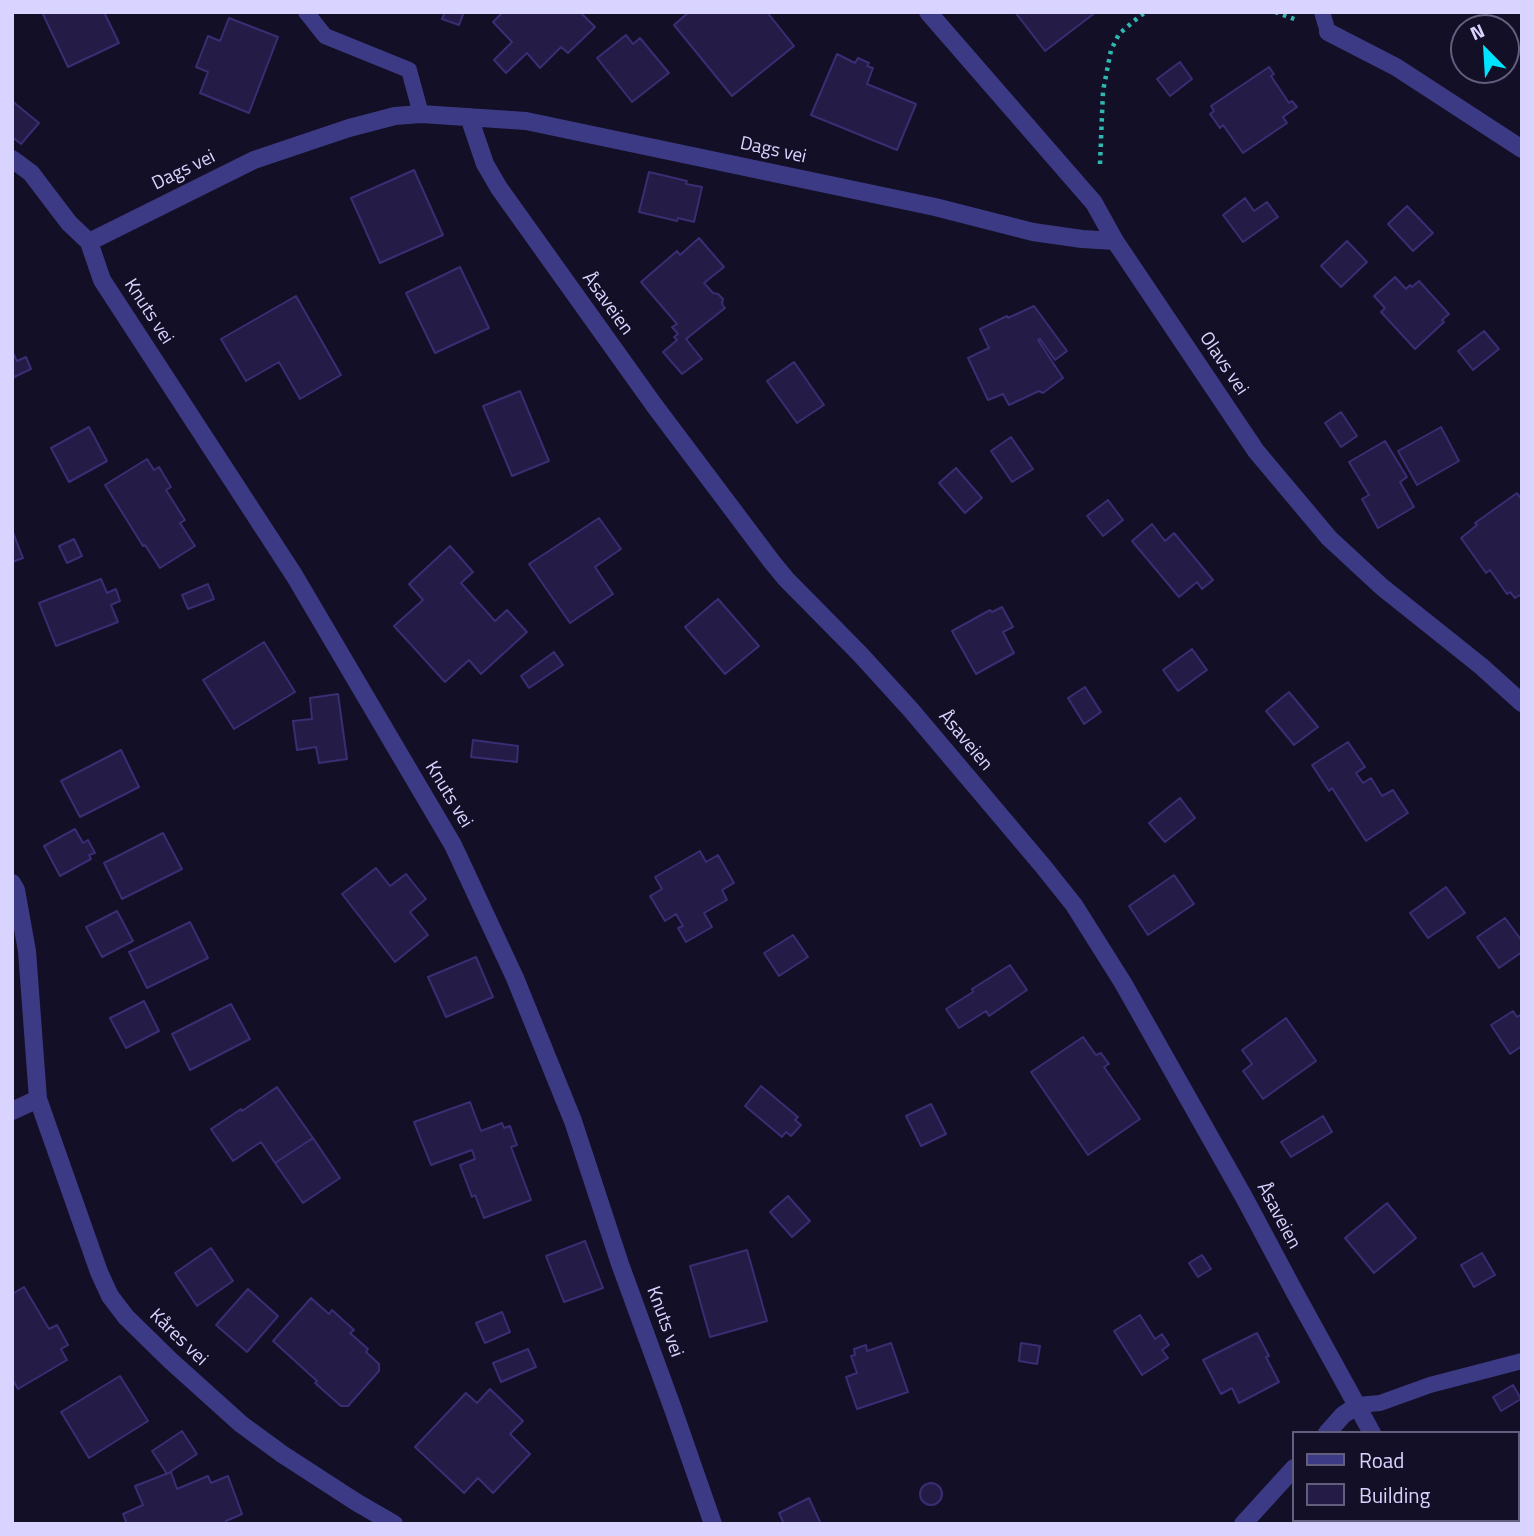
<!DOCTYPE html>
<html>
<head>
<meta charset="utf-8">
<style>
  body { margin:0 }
  #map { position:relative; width:1534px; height:1536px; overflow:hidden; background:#130f26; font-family:"Titillium Web",sans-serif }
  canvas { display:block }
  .frame { position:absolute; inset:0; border:14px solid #d9d4ff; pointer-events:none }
  .legend { position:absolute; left:1292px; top:1431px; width:228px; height:91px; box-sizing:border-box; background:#130f26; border:2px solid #625e7d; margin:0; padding:9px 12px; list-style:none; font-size:21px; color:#d9d4ff }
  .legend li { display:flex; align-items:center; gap:14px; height:35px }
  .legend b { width:35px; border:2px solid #625e7d }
  .north { position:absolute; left:1450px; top:14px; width:70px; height:70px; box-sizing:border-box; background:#130f26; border:2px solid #625e7d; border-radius:50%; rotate:336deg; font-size:19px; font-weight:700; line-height:28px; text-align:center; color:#d9d4ff }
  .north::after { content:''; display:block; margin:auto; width:24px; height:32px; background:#00e5ff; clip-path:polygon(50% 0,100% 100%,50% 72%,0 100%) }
</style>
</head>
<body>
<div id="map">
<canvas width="1534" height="1536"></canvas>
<div class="frame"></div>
<ul class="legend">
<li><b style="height:9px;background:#3d3a85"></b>Road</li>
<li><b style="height:19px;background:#241b47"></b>Building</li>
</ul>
<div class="north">N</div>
</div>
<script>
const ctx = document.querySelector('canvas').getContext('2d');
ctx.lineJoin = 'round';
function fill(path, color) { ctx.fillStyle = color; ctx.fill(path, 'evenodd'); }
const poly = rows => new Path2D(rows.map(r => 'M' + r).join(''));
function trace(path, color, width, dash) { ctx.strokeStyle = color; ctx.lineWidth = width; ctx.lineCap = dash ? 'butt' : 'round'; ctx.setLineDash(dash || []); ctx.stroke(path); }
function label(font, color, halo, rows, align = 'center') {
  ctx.font = font + ' "Titillium Web",sans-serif'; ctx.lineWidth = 5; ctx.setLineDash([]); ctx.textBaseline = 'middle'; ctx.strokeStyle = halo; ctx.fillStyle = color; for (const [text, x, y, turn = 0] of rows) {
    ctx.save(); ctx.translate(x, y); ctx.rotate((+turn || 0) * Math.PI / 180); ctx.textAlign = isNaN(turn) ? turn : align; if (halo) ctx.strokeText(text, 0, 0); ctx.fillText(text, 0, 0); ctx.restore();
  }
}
const building = poly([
  [42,12,104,12,119,43,68,67,42,12],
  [445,12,464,12,459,25,442,19,445,12],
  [503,12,580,12,595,27,568,53,561,47,540,68,527,53,506,73,494,60,512,42,493,22,503,12],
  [689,12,767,12,794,46,732,96,674,25,689,12],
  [1015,12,1096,12,1045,51,1015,12],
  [229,18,278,37,249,113,200,93,208,72,196,67,208,36,220,41,229,18],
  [626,35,633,44,640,38,669,73,632,102,597,58,626,35],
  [837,54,855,63,858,58,869,63,867,66,873,68,867,84,916,104,897,150,811,115,837,54],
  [1180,62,1192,79,1170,96,1157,79,1180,62],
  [1269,67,1274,74,1271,76,1289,103,1292,101,1297,107,1283,117,1287,123,1243,153,1223,125,1220,128,1210,114,1214,111,1211,106,1269,67],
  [12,101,39,123,21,144,12,137,12,101],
  [414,170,443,235,380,263,351,198,414,170],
  [649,172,687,181,686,184,702,187,694,222,678,218,677,221,639,212,649,172],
  [1245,198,1254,211,1267,202,1278,217,1243,242,1223,215,1245,198],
  [1407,206,1433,233,1413,251,1388,224,1407,206],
  [699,238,724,267,704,283,713,293,718,294,723,299,722,304,725,308,686,339,702,359,682,374,663,352,677,340,674,337,678,334,672,327,677,324,641,282,677,251,680,255,699,238],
  [1347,241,1367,262,1341,287,1321,266,1347,241],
  [460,267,489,328,435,353,406,293,460,267],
  [1395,277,1406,289,1410,285,1412,287,1419,281,1449,314,1442,320,1444,322,1415,349,1381,312,1385,308,1374,296,1395,277],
  [296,296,341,375,300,399,279,362,246,381,221,339,296,296],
  [1034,306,1067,351,1055,360,1040,339,1038,340,1063,378,1043,393,1039,391,1009,405,1003,394,988,400,968,358,989,348,980,329,1007,316,1008,318,1034,306],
  [1484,331,1499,349,1473,370,1458,351,1484,331],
  [12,351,17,361,26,357,31,369,12,378,12,351],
  [794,362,824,405,797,423,767,381,794,362],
  [520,391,549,461,512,476,483,406,520,391],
  [1341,412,1357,436,1341,447,1325,423,1341,412],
  [89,427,107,461,69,482,51,448,89,427],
  [1441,427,1459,461,1417,485,1398,451,1441,427],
  [1011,437,1033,469,1012,482,991,451,1011,437],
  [1385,441,1407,477,1400,482,1414,507,1378,528,1362,499,1369,495,1349,462,1385,441],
  [147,459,154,470,159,467,171,487,166,490,185,520,180,523,195,546,160,568,145,545,143,546,105,485,147,459],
  [956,468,982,498,965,513,939,483,956,468],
  [1517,493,1522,500,1522,594,1515,598,1510,592,1507,594,1490,570,1486,573,1461,538,1477,525,1475,523,1517,493],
  [1108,500,1123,520,1103,536,1087,516,1108,500],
  [599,518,621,549,595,567,613,594,570,623,529,564,599,518],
  [1152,524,1165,541,1174,533,1213,580,1202,589,1197,582,1179,597,1132,541,1152,524],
  [12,530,23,558,12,562,12,530],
  [74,539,82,556,67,563,59,546,74,539],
  [450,546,473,572,461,583,495,621,507,610,527,632,481,674,469,660,445,682,394,626,423,600,409,584,450,546],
  [101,579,107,593,116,589,120,601,111,605,118,622,56,646,39,603,101,579],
  [208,584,214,599,188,609,182,595,208,584],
  [718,599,759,646,725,674,685,627,718,599],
  [1002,607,1013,627,1003,632,1014,653,976,674,952,631,990,610,992,612,1002,607],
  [264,642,295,692,234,729,203,680,264,642],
  [1192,649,1207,670,1178,691,1163,670,1192,649],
  [554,652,563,665,529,688,521,676,554,652],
  [1085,687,1101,712,1084,724,1068,698,1085,687],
  [1289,692,1318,727,1294,745,1266,711,1289,692],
  [338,694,347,759,319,763,316,747,297,750,293,721,312,719,310,698,338,694],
  [473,740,518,746,517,762,471,757,473,740],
  [1348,742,1365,767,1356,773,1363,783,1371,778,1382,796,1393,790,1408,813,1366,841,1332,788,1329,791,1312,765,1348,742],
  [121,750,139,787,80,817,61,781,121,750],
  [1180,798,1195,818,1165,842,1149,823,1180,798],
  [75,829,83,843,88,840,95,853,89,855,91,859,60,876,44,846,75,829],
  [163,833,182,869,122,899,104,863,163,833],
  [700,851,706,862,718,855,734,883,722,890,727,900,704,913,712,927,686,942,678,928,683,926,676,914,665,921,650,896,662,889,655,877,700,851],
  [376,868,390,886,406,874,426,899,410,912,428,935,395,962,342,894,376,868],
  [1174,875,1194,904,1148,935,1129,906,1174,875],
  [1446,887,1465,913,1428,938,1410,913,1446,887],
  [117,911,133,941,102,957,86,927,117,911],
  [1505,918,1522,941,1522,952,1499,968,1477,937,1505,918],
  [190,922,208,958,147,988,129,952,190,922],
  [793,935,808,957,779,976,764,953,793,935],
  [476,957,493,997,446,1017,428,977,476,957],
  [1010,965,1027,990,989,1016,986,1011,959,1028,946,1009,973,992,972,989,1010,965],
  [144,1001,159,1031,126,1048,110,1018,144,1001],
  [231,1004,250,1039,190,1070,172,1034,231,1004],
  [1513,1011,1517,1017,1522,1014,1522,1046,1510,1054,1491,1025,1513,1011],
  [1286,1018,1316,1061,1263,1099,1243,1071,1252,1064,1242,1050,1286,1018],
  [1083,1037,1096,1055,1101,1053,1109,1064,1104,1067,1140,1119,1088,1155,1031,1072,1083,1037],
  [761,1086,798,1117,795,1120,801,1125,791,1136,786,1132,782,1137,745,1106,761,1086],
  [277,1087,313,1138,275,1163,261,1142,233,1161,211,1129,241,1109,242,1111,277,1087],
  [470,1102,481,1131,502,1123,504,1128,510,1126,517,1145,511,1147,531,1200,484,1218,475,1195,472,1197,460,1165,475,1159,472,1150,431,1165,414,1122,470,1102],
  [931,1104,946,1134,921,1146,906,1116,931,1104],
  [1323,1116,1332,1132,1291,1157,1281,1142,1323,1116],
  [313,1138,340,1178,303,1203,275,1163,313,1138],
  [788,1196,810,1221,792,1237,770,1212,788,1196],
  [1387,1203,1416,1238,1374,1273,1345,1238,1387,1203],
  [585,1241,603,1288,564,1302,546,1256,585,1241],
  [211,1248,233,1281,197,1306,175,1273,211,1248],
  [747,1250,767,1321,710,1337,690,1266,747,1250],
  [1482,1253,1495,1275,1474,1287,1461,1265,1482,1253],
  [1202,1255,1211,1269,1198,1277,1189,1263,1202,1255],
  [24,1287,49,1329,57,1325,68,1345,61,1349,67,1360,18,1389,12,1379,12,1294,24,1287],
  [248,1289,278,1316,247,1352,216,1325,248,1289],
  [311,1298,329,1314,332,1310,354,1330,350,1333,368,1349,366,1352,379,1364,379,1371,348,1406,341,1406,315,1383,317,1381,273,1341,311,1298],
  [502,1312,510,1332,485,1343,476,1323,502,1312],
  [1140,1315,1155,1339,1162,1334,1169,1345,1162,1350,1168,1358,1142,1375,1114,1331,1140,1315],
  [1257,1333,1269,1356,1266,1357,1279,1382,1239,1403,1232,1388,1221,1394,1203,1360,1257,1333],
  [891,1343,908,1392,857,1409,846,1377,857,1373,851,1356,855,1355,854,1349,866,1345,867,1351,891,1343],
  [1021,1343,1040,1346,1037,1364,1019,1361,1021,1343],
  [528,1349,536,1367,501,1382,493,1363,528,1349],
  [120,1376,148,1421,89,1458,61,1412,120,1376],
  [1513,1385,1521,1399,1501,1411,1493,1397,1513,1385],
  [490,1389,523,1421,510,1434,530,1454,493,1493,478,1478,464,1493,415,1447,466,1393,477,1403,490,1389],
  [182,1431,197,1454,167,1474,152,1451,182,1431],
  [1522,1447,1522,1523,1508,1524,1507,1520,1518,1520,1518,1448,1522,1447],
  [171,1472,177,1489,208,1476,211,1483,228,1476,242,1514,226,1521,227,1524,127,1524,123,1514,143,1505,135,1486,171,1472],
  '920 1494a11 11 0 1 1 22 0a11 11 0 1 1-22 0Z',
  [809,1498,820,1522,817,1524,784,1524,779,1513,809,1498]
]);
const path = poly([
  [1275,12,1297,20],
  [1100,164,1103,91,1111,50,1119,34,1141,15,1149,12]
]);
const service = poly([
  [306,12,325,36,409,70,421,114],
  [1322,12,1328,32],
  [1358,1405,1380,1403,1430,1385,1522,1361]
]);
const minor = poly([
  [928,12,1094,203,1115,241,1256,451,1329,538,1382,587,1481,666,1522,703],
  [1328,32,1396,67,1522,149],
  [469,117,485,164,499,188,654,405,772,562,786,579,860,654,911,710,1042,865,1074,905,1123,983,1245,1199,1294,1291,1372,1433],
  [12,159,31,173,69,223,89,242,102,280,294,575,453,845,515,978,573,1121,620,1264,673,1409,713,1524],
  [89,242,254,160,349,128,395,116,421,114,526,121,935,207,1033,232,1082,239,1115,241],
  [12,883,16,890,27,951,38,1099,99,1272,110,1296,126,1317,171,1361,241,1424,282,1454,356,1502,394,1524],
  [12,1111,38,1099],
  [1327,1433,1343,1415,1358,1405],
  [1419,1520,1421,1524],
  [1243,1524,1294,1468]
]);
const streetNames = [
  ["Dags vei",773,151,12],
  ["Dags vei",184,171,-26],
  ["Åsaveien",607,304,54],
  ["Knuts vei",148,312,57],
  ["Olavs vei",1223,364,56],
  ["Åsaveien",965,741,50],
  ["Knuts vei",448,795,59],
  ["Åsaveien",1278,1216,62],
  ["Knuts vei",664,1322,70],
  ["Kåres vei",178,1338,44]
];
fill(building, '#241b47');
trace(building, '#3b2d73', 2);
trace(path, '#2fb8b0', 4.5, [3.5, 5]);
trace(service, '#3d3a85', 16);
trace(minor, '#3d3a85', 18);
label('19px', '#d9d4ff', '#130f26', streetNames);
</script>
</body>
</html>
